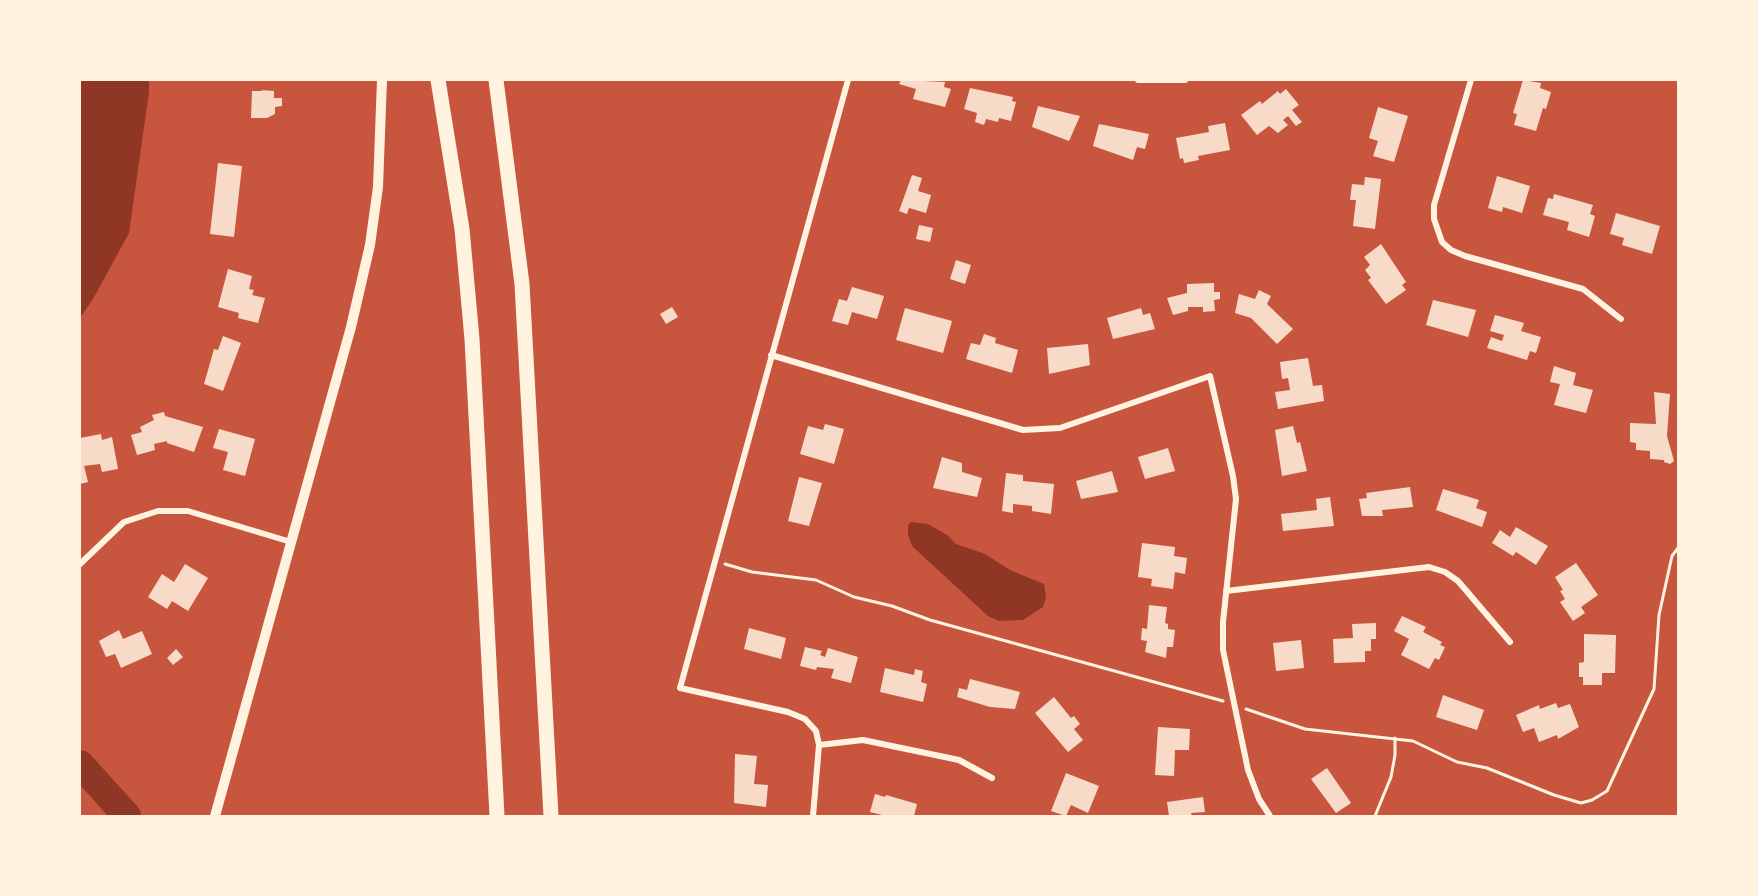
<!DOCTYPE html>
<html>
<head>
<meta charset="utf-8">
<style>
  body { margin:0 }
  #map { position:relative; width:1758px; height:896px; overflow:hidden; background:#c8553d; font-family:Helvetica,sans-serif }
  canvas { display:block }
  .frame { position:absolute; inset:0; border:81px solid #fff3e0; pointer-events:none }
</style>
</head>
<body>
<div id="map">
<canvas width="1758" height="896"></canvas>
<div class="frame"></div>
</div>
<script>
const ctx = document.querySelector('canvas').getContext('2d');
ctx.lineJoin = 'round';
function fill(path, color) { ctx.fillStyle = color; ctx.fill(path, 'evenodd'); }
const poly = rows => new Path2D(rows.map(r => 'M' + r).join(''));
function trace(path, color, width, dash) { ctx.strokeStyle = color; ctx.lineWidth = width; ctx.lineCap = dash ? 'butt' : 'round'; ctx.setLineDash(dash || []); ctx.stroke(path); }
const water = poly([
  [80,80,149,80,149,92,129,233,93,299,80,318],
  [911,522,928,524,947,535,956,544,985,554,1010,570,1044,584,1046,597,1043,607,1023,620,999,621,988,616,912,546,908,535,908,525]
]);
const river = poly([
  [80,764,127,816]
]);
const building = poly([
  [901,80,945,82,944,87,951,89,945,107,913,99,916,89,899,84],
  [1523,80,1541,83,1540,88,1551,92,1546,109,1543,108,1536,131,1514,125,1517,114,1513,113],
  [970,88,1013,97,1012,101,1016,102,1011,121,999,118,998,122,986,119,984,125,975,122,977,113,964,109],
  [1286,89,1299,105,1292,110,1302,122,1296,126,1288,116,1283,120,1288,125,1278,133,1269,126,1257,135,1241,115,1260,101,1262,104,1278,91,1280,94],
  [261,90,274,91,274,98,282,98,282,106,275,107,275,114,267,118,251,118,252,91,263,91],
  [1038,106,1080,116,1069,141,1032,127],
  [1378,107,1408,116,1394,162,1373,156,1378,141,1369,138],
  [1225,123,1230,150,1198,156,1199,160,1184,163,1183,158,1180,159,1176,138,1209,132,1208,126],
  [1099,124,1149,134,1145,149,1137,147,1133,160,1093,146],
  [218,163,242,166,234,237,210,234],
  [912,175,922,178,918,191,931,195,926,213,909,208,907,214,899,211],
  [1497,176,1530,186,1522,213,1503,207,1502,212,1488,208],
  [1365,177,1381,179,1375,229,1353,226,1356,200,1350,200,1352,184,1364,185],
  [1554,194,1593,205,1590,214,1595,216,1589,237,1567,230,1569,222,1543,215,1548,198,1553,199],
  [1616,213,1660,226,1652,254,1622,245,1624,238,1610,234],
  [919,225,933,228,930,242,916,239],
  [1381,244,1406,282,1402,285,1406,290,1386,304,1368,280,1371,278,1365,270,1370,265,1364,257],
  [956,260,971,265,965,284,950,279],
  [228,269,252,276,249,289,254,290,252,295,265,298,258,323,238,318,239,313,218,307],
  [1214,283,1214,292,1220,292,1220,299,1214,300,1215,311,1203,312,1203,307,1188,307,1188,311,1173,315,1167,298,1187,293,1187,284],
  [852,287,884,296,877,319,852,312,848,325,832,321,839,299,847,301],
  [1259,290,1271,296,1267,304,1293,329,1277,344,1251,318,1235,313,1239,294,1255,299],
  [1433,300,1476,310,1468,337,1426,325],
  [672,307,678,317,666,324,660,314],
  [905,308,952,321,943,353,896,340],
  [1141,308,1143,315,1150,313,1155,329,1113,339,1107,318],
  [1495,315,1524,323,1521,331,1541,337,1536,353,1530,351,1527,360,1487,348,1491,337,1502,341,1504,335,1490,331],
  [984,334,996,338,995,343,1018,350,1012,373,966,359,971,343,980,345],
  [223,336,241,343,223,391,204,384,214,349,218,350],
  [1088,344,1090,365,1049,374,1047,348],
  [1308,358,1313,386,1322,385,1324,401,1278,409,1275,392,1290,390,1288,378,1282,379,1280,362],
  [1554,366,1576,373,1573,385,1593,390,1586,413,1554,405,1560,384,1550,382],
  [1654,392,1670,394,1667,436,1674,461,1670,464,1664,462,1664,460,1650,459,1650,451,1636,450,1636,443,1630,442,1630,423,1656,424],
  [164,412,165,416,203,427,194,452,167,443,167,441,154,444,155,450,137,455,131,435,142,432,140,427,154,420,152,415],
  [825,424,844,429,834,464,800,454,808,426,823,430],
  [1293,426,1297,443,1300,442,1307,471,1282,476,1275,430],
  [219,429,255,439,245,476,223,470,228,452,213,448],
  [101,434,102,440,112,437,118,469,102,472,100,464,84,466,88,482,80,484,80,438],
  [1168,448,1175,471,1145,479,1138,457],
  [942,457,962,463,962,472,982,478,977,497,933,488],
  [1112,471,1118,492,1081,499,1076,481],
  [1006,473,1023,475,1023,481,1054,484,1051,514,1032,511,1032,506,1013,504,1013,513,1002,511],
  [799,477,822,483,809,526,788,521],
  [1410,487,1413,507,1382,510,1383,516,1362,516,1359,499,1367,498,1366,493],
  [1443,489,1479,500,1476,508,1487,512,1482,527,1436,510],
  [1330,497,1334,526,1283,531,1281,514,1317,510,1316,499],
  [1516,527,1548,546,1536,565,1516,552,1513,556,1492,543,1500,530,1510,537],
  [1142,543,1175,547,1174,556,1187,558,1185,574,1175,572,1173,589,1151,586,1152,579,1138,577],
  [1576,563,1598,595,1581,607,1585,613,1573,621,1560,602,1565,599,1560,591,1563,590,1555,577],
  [185,564,208,578,188,611,172,601,167,609,148,597,162,574,174,582],
  [1149,605,1167,607,1165,623,1168,624,1168,629,1175,630,1173,647,1167,647,1166,658,1145,652,1147,641,1141,640,1142,628,1147,629],
  [1402,616,1426,627,1423,632,1442,642,1440,645,1445,647,1439,660,1435,658,1429,669,1401,655,1409,639,1394,631],
  [1376,623,1376,639,1371,639,1371,651,1365,651,1365,662,1334,663,1333,639,1353,638,1352,624],
  [749,628,786,638,781,659,744,649],
  [119,630,123,639,142,631,152,654,121,668,115,654,106,657,99,641],
  [1584,634,1616,635,1615,673,1602,673,1602,685,1583,685,1583,677,1579,677,1579,663,1584,662],
  [1301,640,1304,668,1276,671,1273,643],
  [805,647,822,651,820,655,825,657,828,648,858,657,851,683,831,678,834,669,817,667,816,670,800,666],
  [176,649,183,657,173,665,167,658],
  [885,668,914,675,915,669,923,671,921,682,927,684,923,702,880,692],
  [970,679,1020,692,1015,709,990,707,957,697,959,688,967,690],
  [1443,695,1484,710,1477,730,1436,717],
  [1054,697,1071,718,1074,716,1080,724,1074,729,1083,740,1068,752,1035,713],
  [1556,703,1558,708,1570,704,1579,727,1558,739,1557,735,1539,742,1534,728,1523,732,1516,715,1539,705,1540,709],
  [1158,727,1190,729,1189,750,1175,750,1174,776,1155,775],
  [735,754,757,756,754,784,768,785,766,807,734,803],
  [1327,768,1351,803,1336,813,1311,779],
  [1066,773,1099,786,1088,813,1071,805,1066,816,1051,811],
  [875,794,885,797,886,795,917,804,914,816,886,816,870,812],
  [1203,797,1205,812,1191,813,1192,816,1169,816,1167,802]
]);
const path = poly([
  [725,564,752,572,816,580,854,597,892,606,930,620,1223,701],
  [1246,709,1305,729,1413,741,1457,762,1487,768,1554,795,1581,803,1592,800,1607,791,1654,689,1659,615,1672,556,1678,548],
  [1375,816,1391,777,1395,755,1395,738]
]);
const minor = poly([
  [1138,80,1185,80],
  [1471,80,1434,205,1434,219,1442,242,1451,250,1465,256,1583,289,1621,319],
  [771,355,1023,430,1060,428,1210,376,1233,476,1236,499,1223,622,1223,650,1248,770,1259,799,1270,816],
  [80,564,124,522,158,511,188,511,291,542],
  [1226,591,1429,567,1445,572,1458,581,1510,642],
  [819,745,863,740,959,760,992,778],
  [813,816,819,745,816,731,805,719,788,712,680,688,848,80]
]);
const tertiary = poly([
  [215,816,351,327,370,245,378,187,382,80]
]);
const motorway = poly([
  [438,80,462,229,472,339,497,816],
  [496,80,522,284,551,816]
]);
fill(water, '#8f3625');
trace(river, '#8f3625', 28);
fill(building, '#f7dbc8');
trace(path, '#fff3e0', 3);
trace(minor, '#fff3e0', 6);
trace(tertiary, '#fff3e0', 10);
trace(motorway, '#fff3e0', 15);
</script>
</body>
</html>
